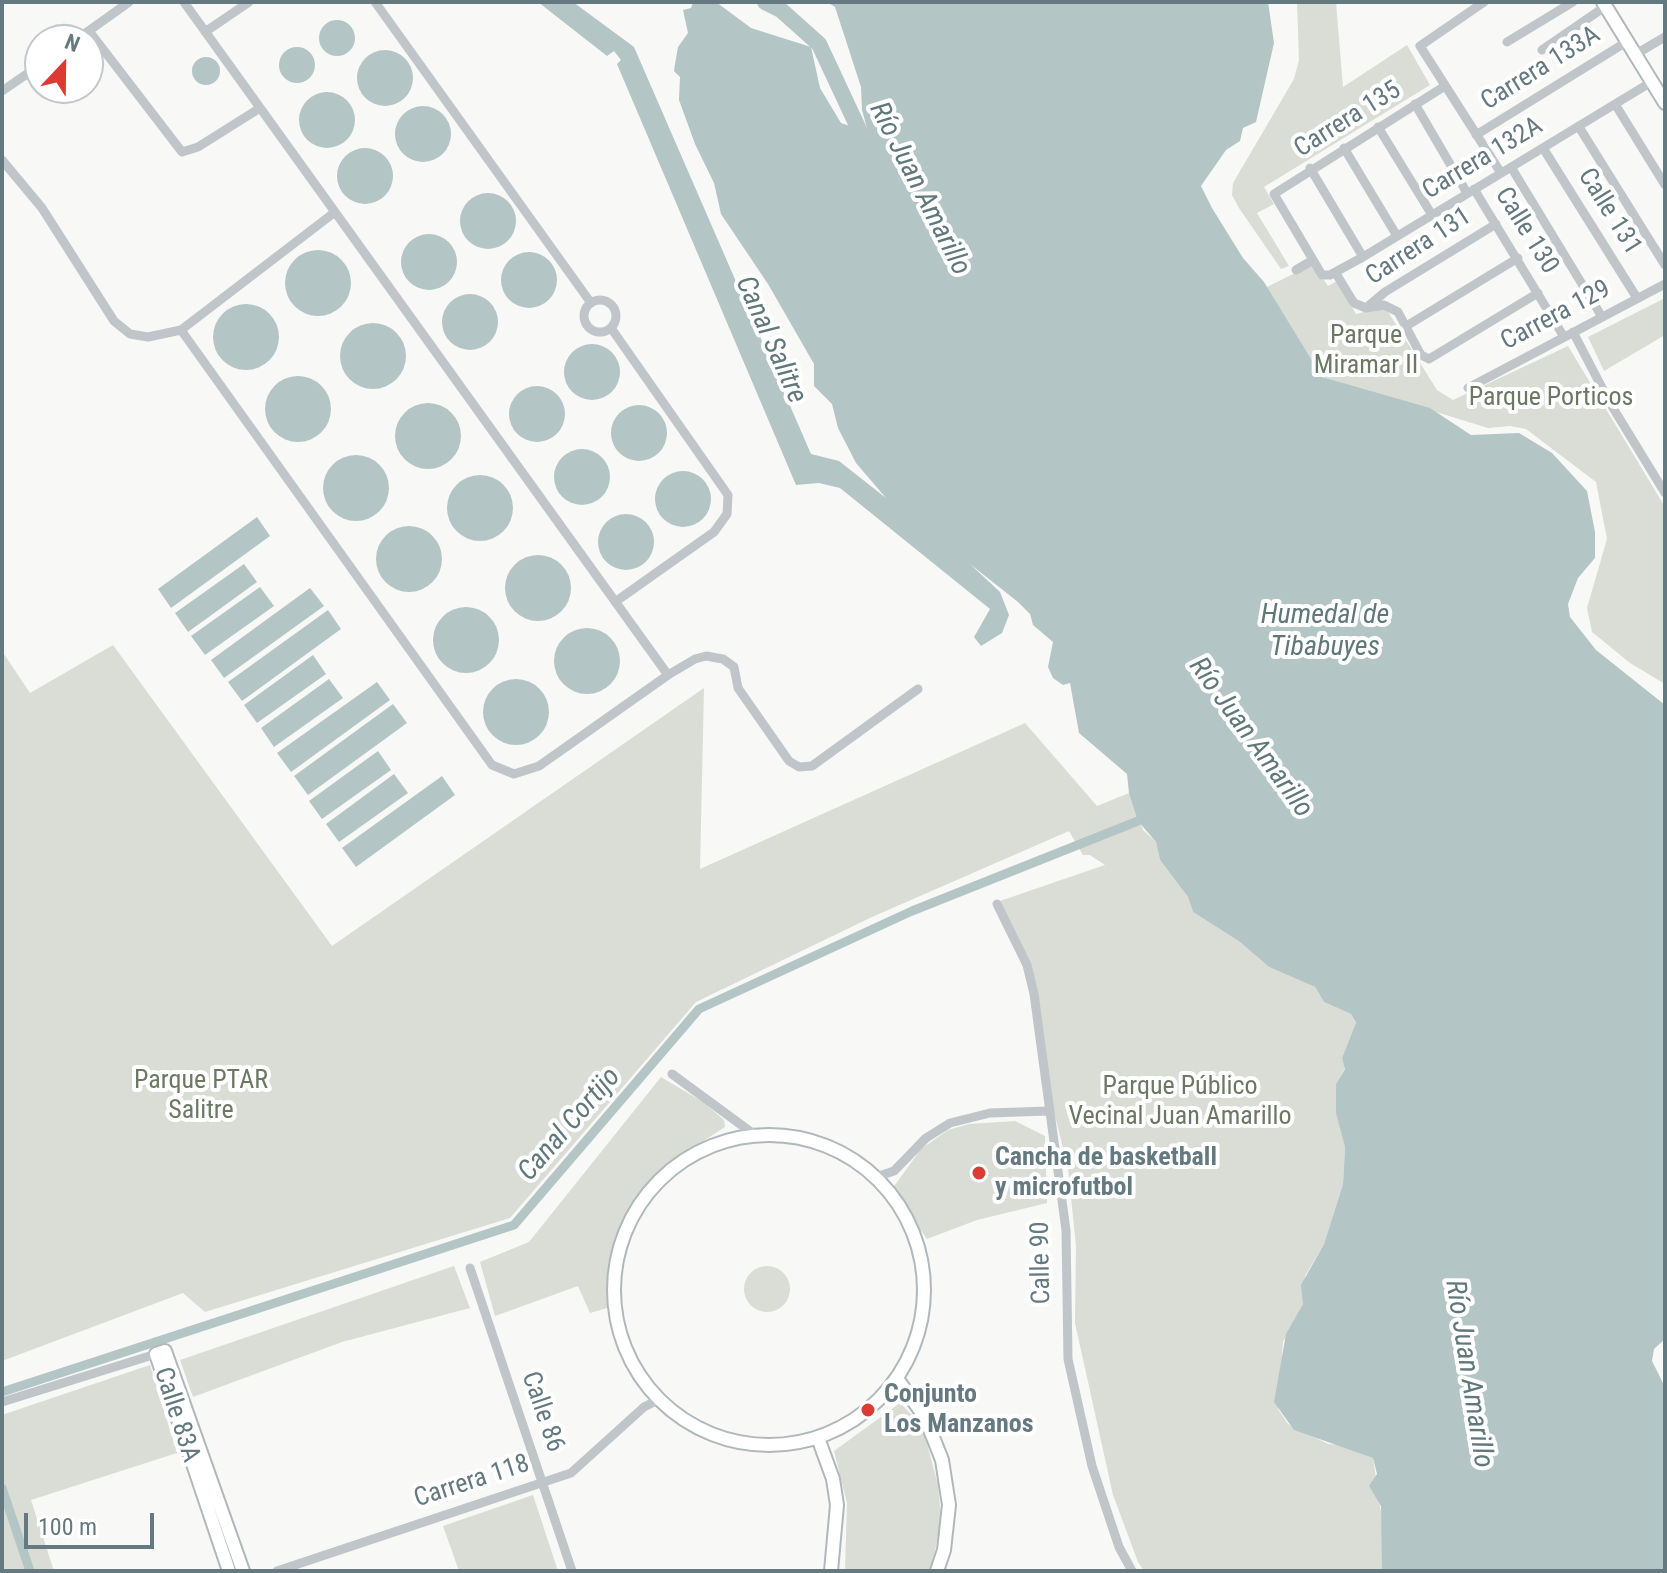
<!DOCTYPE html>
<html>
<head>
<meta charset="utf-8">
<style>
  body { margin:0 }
  #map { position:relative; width:1667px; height:1573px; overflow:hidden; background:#f8f8f6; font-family:"Roboto Condensed",sans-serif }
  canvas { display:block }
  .frame { position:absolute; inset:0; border:4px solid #657980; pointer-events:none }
  .north { position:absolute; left:24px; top:24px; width:80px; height:80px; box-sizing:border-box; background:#fff; border:2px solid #c1c9cc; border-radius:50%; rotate:22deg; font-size:22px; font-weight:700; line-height:32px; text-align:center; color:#657980 }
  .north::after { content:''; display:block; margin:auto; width:28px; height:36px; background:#dc3b33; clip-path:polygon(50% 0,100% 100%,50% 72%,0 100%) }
  .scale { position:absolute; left:24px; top:1513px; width:130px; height:36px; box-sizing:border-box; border:4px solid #657980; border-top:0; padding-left:10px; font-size:24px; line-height:28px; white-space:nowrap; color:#657980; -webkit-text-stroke:6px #fff; paint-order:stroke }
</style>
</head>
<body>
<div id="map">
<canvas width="1667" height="1573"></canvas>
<div class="frame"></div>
<div class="north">N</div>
<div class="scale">100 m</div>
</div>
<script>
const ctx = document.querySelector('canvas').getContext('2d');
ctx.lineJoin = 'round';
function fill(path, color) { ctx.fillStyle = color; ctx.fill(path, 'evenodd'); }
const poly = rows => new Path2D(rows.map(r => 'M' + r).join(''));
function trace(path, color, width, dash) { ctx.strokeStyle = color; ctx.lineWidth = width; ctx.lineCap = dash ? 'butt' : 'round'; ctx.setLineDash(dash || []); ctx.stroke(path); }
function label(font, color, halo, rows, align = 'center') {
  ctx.font = font + ' "Roboto Condensed",sans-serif'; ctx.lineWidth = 8; ctx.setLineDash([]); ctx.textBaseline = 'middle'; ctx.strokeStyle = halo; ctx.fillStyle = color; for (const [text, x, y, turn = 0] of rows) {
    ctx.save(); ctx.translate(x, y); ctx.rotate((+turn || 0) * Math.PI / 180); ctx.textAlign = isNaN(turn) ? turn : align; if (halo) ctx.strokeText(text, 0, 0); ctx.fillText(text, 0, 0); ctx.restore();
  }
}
const green = poly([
  [1297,2,1336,2,1343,87,1407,45,1430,85,1264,187,1274,204,1257,213,1289,266,1281,269,1239,208,1232,195,1233,183,1294,79,1299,60],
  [1313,264,1328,286,1337,281,1356,314,1385,307,1437,390,1453,400,1568,346,1665,507,1665,684,1630,663,1592,632,1587,608,1607,539,1596,482,1526,429,1510,426,1488,428,1322,377,1265,288],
  [1665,298,1665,335,1604,371,1588,337],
  [113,645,332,946,704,688,700,869,1025,723,1097,806,1129,793,1143,830,1156,842,1160,860,1188,897,1193,912,1240,942,1269,967,1315,987,1324,1002,1351,1014,1356,1024,1342,1058,1345,1068,1336,1084,1339,1121,1345,1147,1343,1184,1324,1244,1305,1276,1303,1304,1283,1342,1278,1409,1288,1424,1328,1444,1340,1445,1373,1458,1384,1534,1382,1571,1144,1571,1138,1562,1113,1495,1075,1323,1076,1246,1068,1168,1050,1096,1032,970,1000,901,1105,865,1090,855,1083,855,1069,831,872,917,696,1002,510,1218,205,1312,183,1293,2,1361,2,651,30,693],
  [661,1077,703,1102,724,1120,725,1127,674,1160,629,1211,608,1268,607,1308,590,1313,578,1286,495,1316,480,1262,529,1242],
  [1015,1121,1045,1136,1047,1203,977,1220,927,1239,892,1189,921,1149,948,1130,969,1124],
  [454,1266,470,1308,342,1342,193,1397,180,1360],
  '744 1289a23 23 0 1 1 46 0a23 23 0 1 1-46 0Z',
  [150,1365,177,1453,31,1500,54,1571,2,1571,2,1415],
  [900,1403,922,1425,938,1485,941,1520,931,1571,845,1571,847,1503,834,1451],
  [533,1495,558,1571,459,1571,443,1526]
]);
const water = poly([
  [538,2,573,2,634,47,811,454,839,461,886,498,856,463,838,428,832,404,814,386,814,364,768,284,721,214,714,183,695,144,679,100,680,77,674,71,675,64,678,47,688,33,683,10,691,8,693,2,716,2,751,28,811,47,820,88,841,123,868,132,862,110,861,87,835,7,827,2,1268,2,1274,43,1256,122,1243,128,1240,141,1226,150,1201,186,1212,208,1243,258,1264,282,1322,377,1430,408,1471,435,1519,433,1552,453,1587,491,1595,532,1595,558,1578,578,1568,604,1570,617,1596,650,1665,705,1665,1339,1654,1349,1652,1361,1665,1387,1665,1571,1382,1571,1381,1506,1369,1486,1377,1474,1373,1458,1294,1430,1274,1402,1286,1334,1303,1304,1301,1285,1324,1244,1343,1184,1345,1147,1336,1113,1336,1084,1345,1069,1342,1058,1356,1023,1351,1014,1324,1002,1315,987,1269,967,1240,942,1193,912,1188,897,1160,860,1156,842,1138,821,1129,793,1127,774,1079,733,1070,683,1063,685,1053,678,1048,667,1053,642,1033,625,1030,614,1018,602,970,564,1000,592,1009,615,1002,633,981,646,974,637,990,609,840,488,819,483,796,485,617,64,621,60,614,51,607,56],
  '319 38a18 18 0 1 1 36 0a18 18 0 1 1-36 0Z',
  '279 65a18 18 0 1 1 36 0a18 18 0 1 1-36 0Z',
  '357 78a28 28 0 1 1 56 0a28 28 0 1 1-56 0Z',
  '192 71a14 14 0 1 1 28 0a14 14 0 1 1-28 0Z',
  '299 120a28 28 0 1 1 56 0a28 28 0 1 1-56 0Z',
  '395 134a28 28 0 1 1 56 0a28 28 0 1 1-56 0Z',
  '337 176a28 28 0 1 1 56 0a28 28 0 1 1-56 0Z',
  '460 221a28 28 0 1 1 56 0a28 28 0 1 1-56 0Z',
  '401 262a28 28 0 1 1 56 0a28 28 0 1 1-56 0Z',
  '285 283a33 33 0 1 1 66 0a33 33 0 1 1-66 0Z',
  '501 280a28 28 0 1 1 56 0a28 28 0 1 1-56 0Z',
  '442 322a28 28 0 1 1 56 0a28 28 0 1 1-56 0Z',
  '213 337a33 33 0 1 1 66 0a33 33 0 1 1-66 0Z',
  '340 356a33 33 0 1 1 66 0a33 33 0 1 1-66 0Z',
  '564 372a28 28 0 1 1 56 0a28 28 0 1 1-56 0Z',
  '265 409a33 33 0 1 1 66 0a33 33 0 1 1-66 0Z',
  '509 414a28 28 0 1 1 56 0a28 28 0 1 1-56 0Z',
  '395 436a33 33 0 1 1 66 0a33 33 0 1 1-66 0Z',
  '611 433a28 28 0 1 1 56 0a28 28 0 1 1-56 0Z',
  '554 477a28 28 0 1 1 56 0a28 28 0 1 1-56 0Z',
  '323 488a33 33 0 1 1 66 0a33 33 0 1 1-66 0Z',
  '655 499a28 28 0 1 1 56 0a28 28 0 1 1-56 0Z',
  '447 508a33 33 0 1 1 66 0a33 33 0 1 1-66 0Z',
  '598 542a28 28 0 1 1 56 0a28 28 0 1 1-56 0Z',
  [257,517,270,536,171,608,158,589],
  '376 559a33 33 0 1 1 66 0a33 33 0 1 1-66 0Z',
  '505 588a33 33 0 1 1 66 0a33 33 0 1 1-66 0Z',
  [244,564,257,582,188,632,175,613],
  [260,587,274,606,205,655,191,636],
  [310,588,324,606,224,678,211,660],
  '433 640a33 33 0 1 1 66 0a33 33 0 1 1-66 0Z',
  [328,610,341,629,242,701,228,682],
  '554 661a33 33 0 1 1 66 0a33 33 0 1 1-66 0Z',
  [313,655,326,674,257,723,244,705],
  '483 712a33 33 0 1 1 66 0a33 33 0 1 1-66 0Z',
  [329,679,343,698,274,747,261,728],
  [377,682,390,700,291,772,277,753],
  [393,704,407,723,308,795,294,776],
  [378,751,391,770,322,819,309,801],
  [394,774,408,793,339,842,326,824],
  [442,776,455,795,356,867,342,848]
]);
const canal = poly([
  [2,1392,514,1225,699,1009,912,911,1138,821],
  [2,1488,30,1571]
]);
const river = poly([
  [765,2,781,10,819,44,868,149]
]);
const street = poly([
  [184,2,668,675],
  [375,2,591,303],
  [1484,2,1420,46,1501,173],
  [89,31,182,152,198,147,260,108],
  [205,32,249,2],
  [76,40,129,2],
  [1507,42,1573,2],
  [1542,50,1606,6],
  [1636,54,1665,37],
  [1445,86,1274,194,1322,275,1330,275,1363,257,1653,81],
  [2,91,40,65],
  [1415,104,1467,193],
  [1615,104,1665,185],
  [1378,127,1432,215],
  [1579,127,1665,265],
  [1476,135,1628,41],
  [1344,148,1397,236],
  [1543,148,1637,298],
  [2,160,42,208,114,321,130,334,148,337,181,330],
  [1511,167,1602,317],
  [1310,168,1363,257],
  [1474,189,1564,337],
  [335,212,181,330,492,765,514,774,539,766,668,675,695,659,706,656,723,659,734,667,738,688,789,761,799,767,812,766,918,689],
  [1296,270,1313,260],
  [1335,272,1354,303,1366,308],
  '584 316a16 16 0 1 1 32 0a16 16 0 1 1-32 0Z',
  [1366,308,1384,305,1398,312,1421,355,1429,359,1538,293],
  [1366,308,1385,292,1496,224],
  [1408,325,1518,258],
  [611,328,728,495,727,514,714,532,615,602],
  [1573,332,1610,403,1665,493],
  [1468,388,1665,284],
  [997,904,1027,965,1034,994,1066,1230,1068,1359,1092,1466,1119,1547,1132,1571],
  [672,1074,755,1135],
  [876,1177,894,1171,926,1138,950,1123,990,1113,1048,1111],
  [470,1268,572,1571],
  [2,1402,156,1354],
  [277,1571,571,1473,644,1407,658,1400]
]);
const secondary = poly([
  [1603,2,1665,103],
  '614 1290a155 155 0 1 1 310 0a155 155 0 1 1-310 0Z',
  [898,1380,925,1417,942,1460,949,1505,944,1550,937,1571],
  [818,1438,833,1479,837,1505,831,1571],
  [229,1571,156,1354,165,1351,243,1571]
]);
const markers = [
  [979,1173,8,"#dc3b33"],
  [868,1410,8,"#dc3b33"]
];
const streetNames = [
  ["Carrera 133A",1541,69,-32],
  ["Carrera 135",1348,120,-32],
  ["Carrera 132A",1483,159,-31],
  ["Calle 131",1609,212,58],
  ["Calle 130",1526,231,58],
  ["Carrera 131",1419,247,-33],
  ["Carrera 129",1556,316,-28],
  ["Calle 90",1042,1263,-91],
  ["Calle 86",542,1412,71],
  ["Calle 83A",176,1415,72],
  ["Carrera 118",472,1482,-18]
];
const parkNames = [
  ["Parque",1366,336],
  ["Miramar II",1366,366],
  ["Parque Porticos",1551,398],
  ["Parque PTAR",201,1081],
  ["Salitre",201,1111],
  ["Parque Público",1180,1087],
  ["Vecinal Juan Amarillo",1180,1117]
];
const poiNames = [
  ["Cancha de basketball",995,1158],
  ["y microfutbol",995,1188],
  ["Conjunto",884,1395],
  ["Los Manzanos",884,1425]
];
const waterNames = [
  ["Río Juan Amarillo",919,189,63],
  ["Canal Salitre",770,340,66],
  ["Humedal de",1325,616],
  ["Tibabuyes",1325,648],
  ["Río Juan Amarillo",1250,738,54],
  ["Canal Cortijo",570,1125,-49],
  ["Río Juan Amarillo",1468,1374,81]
];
fill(green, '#d9ddd5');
fill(water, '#b4c5c6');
trace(canal, '#b4c5c6', 9);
trace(river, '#b4c5c6', 16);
trace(secondary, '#b0b8bb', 16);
trace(street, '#bfc5c8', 9);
trace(secondary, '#fff', 12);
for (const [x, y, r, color] of markers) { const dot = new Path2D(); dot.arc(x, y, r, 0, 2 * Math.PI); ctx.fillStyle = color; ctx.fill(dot); trace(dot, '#fff', 3); }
label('26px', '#657980', '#fff', streetNames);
label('26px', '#6b7863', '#fff', parkNames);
label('bold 26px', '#657980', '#fff', poiNames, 'left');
label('italic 28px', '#60787a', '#fff', waterNames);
</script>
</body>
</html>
